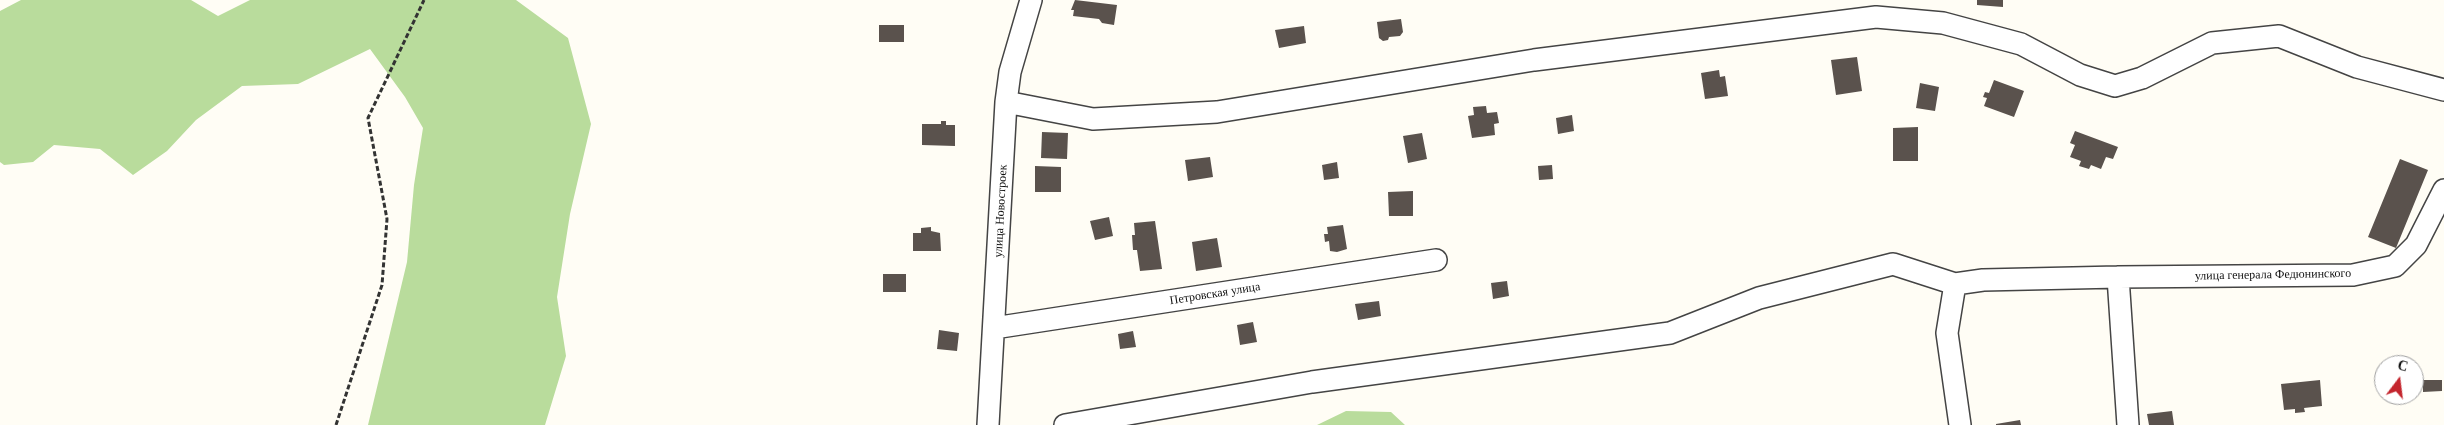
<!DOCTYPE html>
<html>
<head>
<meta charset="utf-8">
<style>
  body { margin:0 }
  #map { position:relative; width:2444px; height:425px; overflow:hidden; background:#fffdf5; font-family:"Times New Roman",serif }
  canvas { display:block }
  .north { position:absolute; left:2374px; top:355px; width:50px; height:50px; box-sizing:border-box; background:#fff; border:1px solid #a0a0a0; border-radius:50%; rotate:15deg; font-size:14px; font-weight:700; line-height:20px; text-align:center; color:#111 }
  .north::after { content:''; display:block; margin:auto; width:18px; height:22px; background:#c4262e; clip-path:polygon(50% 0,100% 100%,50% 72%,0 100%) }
</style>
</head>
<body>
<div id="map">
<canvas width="2444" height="425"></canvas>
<div class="north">С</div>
</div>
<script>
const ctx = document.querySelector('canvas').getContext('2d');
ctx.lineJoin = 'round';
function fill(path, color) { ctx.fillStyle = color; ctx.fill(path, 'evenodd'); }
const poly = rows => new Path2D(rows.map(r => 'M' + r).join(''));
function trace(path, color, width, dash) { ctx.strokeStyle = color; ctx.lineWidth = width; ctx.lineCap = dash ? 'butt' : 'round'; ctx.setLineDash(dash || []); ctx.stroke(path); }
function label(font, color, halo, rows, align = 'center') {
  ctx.font = font + ' "Times New Roman",serif'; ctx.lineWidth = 5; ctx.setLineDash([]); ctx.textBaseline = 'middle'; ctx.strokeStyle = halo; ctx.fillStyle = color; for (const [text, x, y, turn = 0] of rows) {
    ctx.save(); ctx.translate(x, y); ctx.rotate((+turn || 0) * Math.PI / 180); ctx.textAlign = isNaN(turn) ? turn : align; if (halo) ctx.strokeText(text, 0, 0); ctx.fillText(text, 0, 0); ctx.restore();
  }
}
const forest = poly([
  [21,0,191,0,218,16,250,0,516,0,568,38,591,124,570,214,557,297,566,356,545,425,368,425,407,262,414,185,423,128,405,97,370,49,298,84,242,86,196,120,167,151,133,175,100,149,54,145,33,162,4,165,0,162,0,11],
  [1346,411,1391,412,1405,425,1317,425]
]);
const building = poly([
  [1075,0,1117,5,1114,25,1102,23,1099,19,1073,16,1074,10,1071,10],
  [1977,0,2003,0,2003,7,1977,5],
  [1401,19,1403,32,1400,36,1389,37,1388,40,1383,41,1379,38,1377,22],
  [879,25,904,25,904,42,879,42],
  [1304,26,1306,43,1279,48,1275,30],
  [1857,57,1862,91,1836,95,1831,60],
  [1719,70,1720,77,1725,76,1728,96,1705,99,1701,73],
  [1994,80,2024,91,2014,117,1984,106,1987,98,1983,97,1985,92,1989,93],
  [1920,83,1939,87,1935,111,1916,108],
  [1486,106,1487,113,1497,112,1499,123,1494,124,1495,135,1472,138,1468,116,1474,115,1473,107],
  [1572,115,1574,131,1558,134,1556,118],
  [941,121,946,121,946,125,955,125,955,146,922,145,922,124,941,124],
  [1918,127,1918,161,1893,161,1893,128],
  [2075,131,2118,147,2113,159,2106,157,2101,169,2091,165,2089,169,2079,166,2081,161,2070,157,2075,145,2070,143],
  [1042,132,1068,133,1067,159,1041,158],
  [1422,133,1427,159,1408,163,1403,136],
  [1210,157,1213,177,1188,181,1185,160],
  [2400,159,2428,170,2396,248,2368,237],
  [1337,162,1339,178,1324,180,1322,165],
  [1552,165,1553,179,1539,180,1538,166],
  [1035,166,1061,167,1061,192,1035,192],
  [1413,191,1413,216,1389,216,1388,192],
  [1109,217,1113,236,1095,240,1090,221],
  [1155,221,1162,269,1140,271,1137,250,1133,250,1132,235,1135,235,1134,223],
  [1343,225,1347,249,1337,252,1330,251,1329,241,1325,242,1324,234,1328,234,1327,227],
  [931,227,931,231,940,233,941,251,913,251,913,233,921,233,921,228],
  [1217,238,1222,267,1196,271,1192,242],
  [883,274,906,274,906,292,883,292],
  [1507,281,1509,296,1493,299,1491,283],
  [1379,301,1381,316,1358,320,1355,304],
  [1253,322,1257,342,1240,345,1237,325],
  [939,330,959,333,957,351,937,349],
  [1133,331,1136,347,1120,349,1118,334],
  [2320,380,2322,406,2304,408,2305,412,2295,413,2295,409,2284,410,2281,384],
  [2423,380,2442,380,2442,391,2423,392],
  [2172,411,2174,425,2149,425,2147,414],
  [2020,420,2021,425,1996,425,1996,424]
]);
const path = poly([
  [336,425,382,285,387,219,368,118,424,0]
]);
const minor = poly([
  [1006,102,1093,119,1217,112,1534,60,1876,17,1943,23,2021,44,2080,75,2115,86,2142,78,2212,43,2279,36,2357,67,2444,90],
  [1955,284,1947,333,1960,425],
  [994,328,1436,260],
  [988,425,1006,102,1010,72,1031,0],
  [1065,425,1312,382,1670,333,1759,298,1893,264,1955,284,1983,280,2118,277],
  [2128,425,2118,277,2353,275,2395,266,2416,245,2444,190]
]);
const streetNames = [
  ["улица Новостроек",1001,211,-87],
  ["улица генерала Федюнинского",2273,275,-1],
  ["Петровская улица",1215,294,-9]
];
fill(forest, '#b9dc9c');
fill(building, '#5a524d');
trace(minor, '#444', 24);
trace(path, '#333', 3, [5, 2.5]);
trace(minor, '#fff', 21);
label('12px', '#111', '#fff', streetNames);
</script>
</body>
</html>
